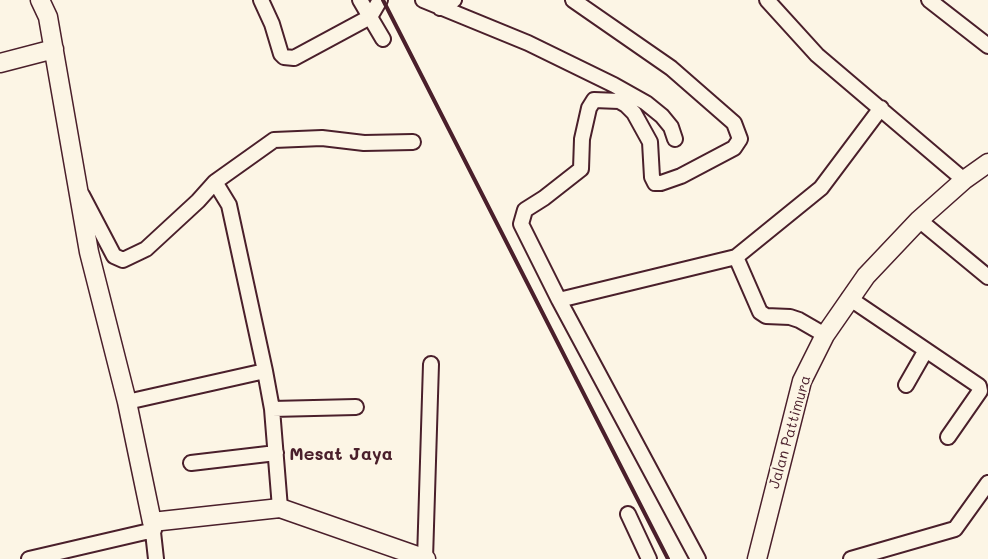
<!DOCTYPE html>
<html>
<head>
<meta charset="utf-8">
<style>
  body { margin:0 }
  canvas { display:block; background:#fcf5e5 }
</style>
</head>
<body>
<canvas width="988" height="559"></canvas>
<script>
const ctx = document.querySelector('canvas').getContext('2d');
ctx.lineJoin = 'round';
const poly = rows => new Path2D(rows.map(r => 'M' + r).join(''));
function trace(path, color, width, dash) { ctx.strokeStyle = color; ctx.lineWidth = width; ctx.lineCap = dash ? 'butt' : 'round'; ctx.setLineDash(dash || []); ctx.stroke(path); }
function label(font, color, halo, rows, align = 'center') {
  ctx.font = font + ' Mali,sans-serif'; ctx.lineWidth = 4.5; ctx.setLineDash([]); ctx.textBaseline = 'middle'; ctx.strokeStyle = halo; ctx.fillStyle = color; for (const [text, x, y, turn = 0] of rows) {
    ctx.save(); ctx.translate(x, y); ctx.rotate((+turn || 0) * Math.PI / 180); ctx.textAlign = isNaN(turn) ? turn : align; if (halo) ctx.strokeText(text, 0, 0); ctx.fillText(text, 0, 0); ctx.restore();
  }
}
const minor = poly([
  [261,0,272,24,281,54,284,57,294,58,370,17,383,39],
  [360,0,370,17,380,0],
  [423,0,528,43,614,85,646,103,662,116,671,127,675,139],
  [573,0,671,68,734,123,740,139,734,148,681,176,661,183,655,183,652,177,650,142,634,113,626,105,619,101,594,100,589,108,582,139,581,169,544,198,525,210,521,224,559,300,698,559],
  [767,0,817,55,964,180],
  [929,0,988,46],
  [440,8,454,0],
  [215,182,274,140,322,138,364,143,413,142],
  [82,195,114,256,123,260,146,249,198,201,215,182,229,205,265,371,272,409,280,508],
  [919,220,988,277],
  [736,257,760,312,766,316,790,317,799,320,825,335],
  [849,298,979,386,980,391,948,437],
  [559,300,736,257,821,188,881,108],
  [906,385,926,350],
  [127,402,265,371],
  [272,409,356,407],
  [191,463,276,453],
  [628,514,649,559],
  [152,523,156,559],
  [29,559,154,530],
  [425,559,431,364],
  [851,559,955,529,988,483]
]);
const tertiary = poly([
  [40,0,48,17,89,252,127,402,152,522,280,508,426,559],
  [0,63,54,49],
  [757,559,802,381,825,335,866,276,919,220,964,180,988,163]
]);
const rail = poly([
  [383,0,668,559]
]);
const streetNames = [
  ["Jalan Pattimura",790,432,-74]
];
const quarterNames = [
  ["Mesat Jaya",341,454]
];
trace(minor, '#4a1f2b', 18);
trace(tertiary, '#4a1f2b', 21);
trace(minor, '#fcf5e5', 14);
trace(tertiary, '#fcf5e5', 18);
trace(rail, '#4a1f2b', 4);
label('15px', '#4a1f2b', '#fcf5e5', streetNames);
label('bold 18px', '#4a1f2b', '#fcf5e5', quarterNames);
</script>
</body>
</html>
